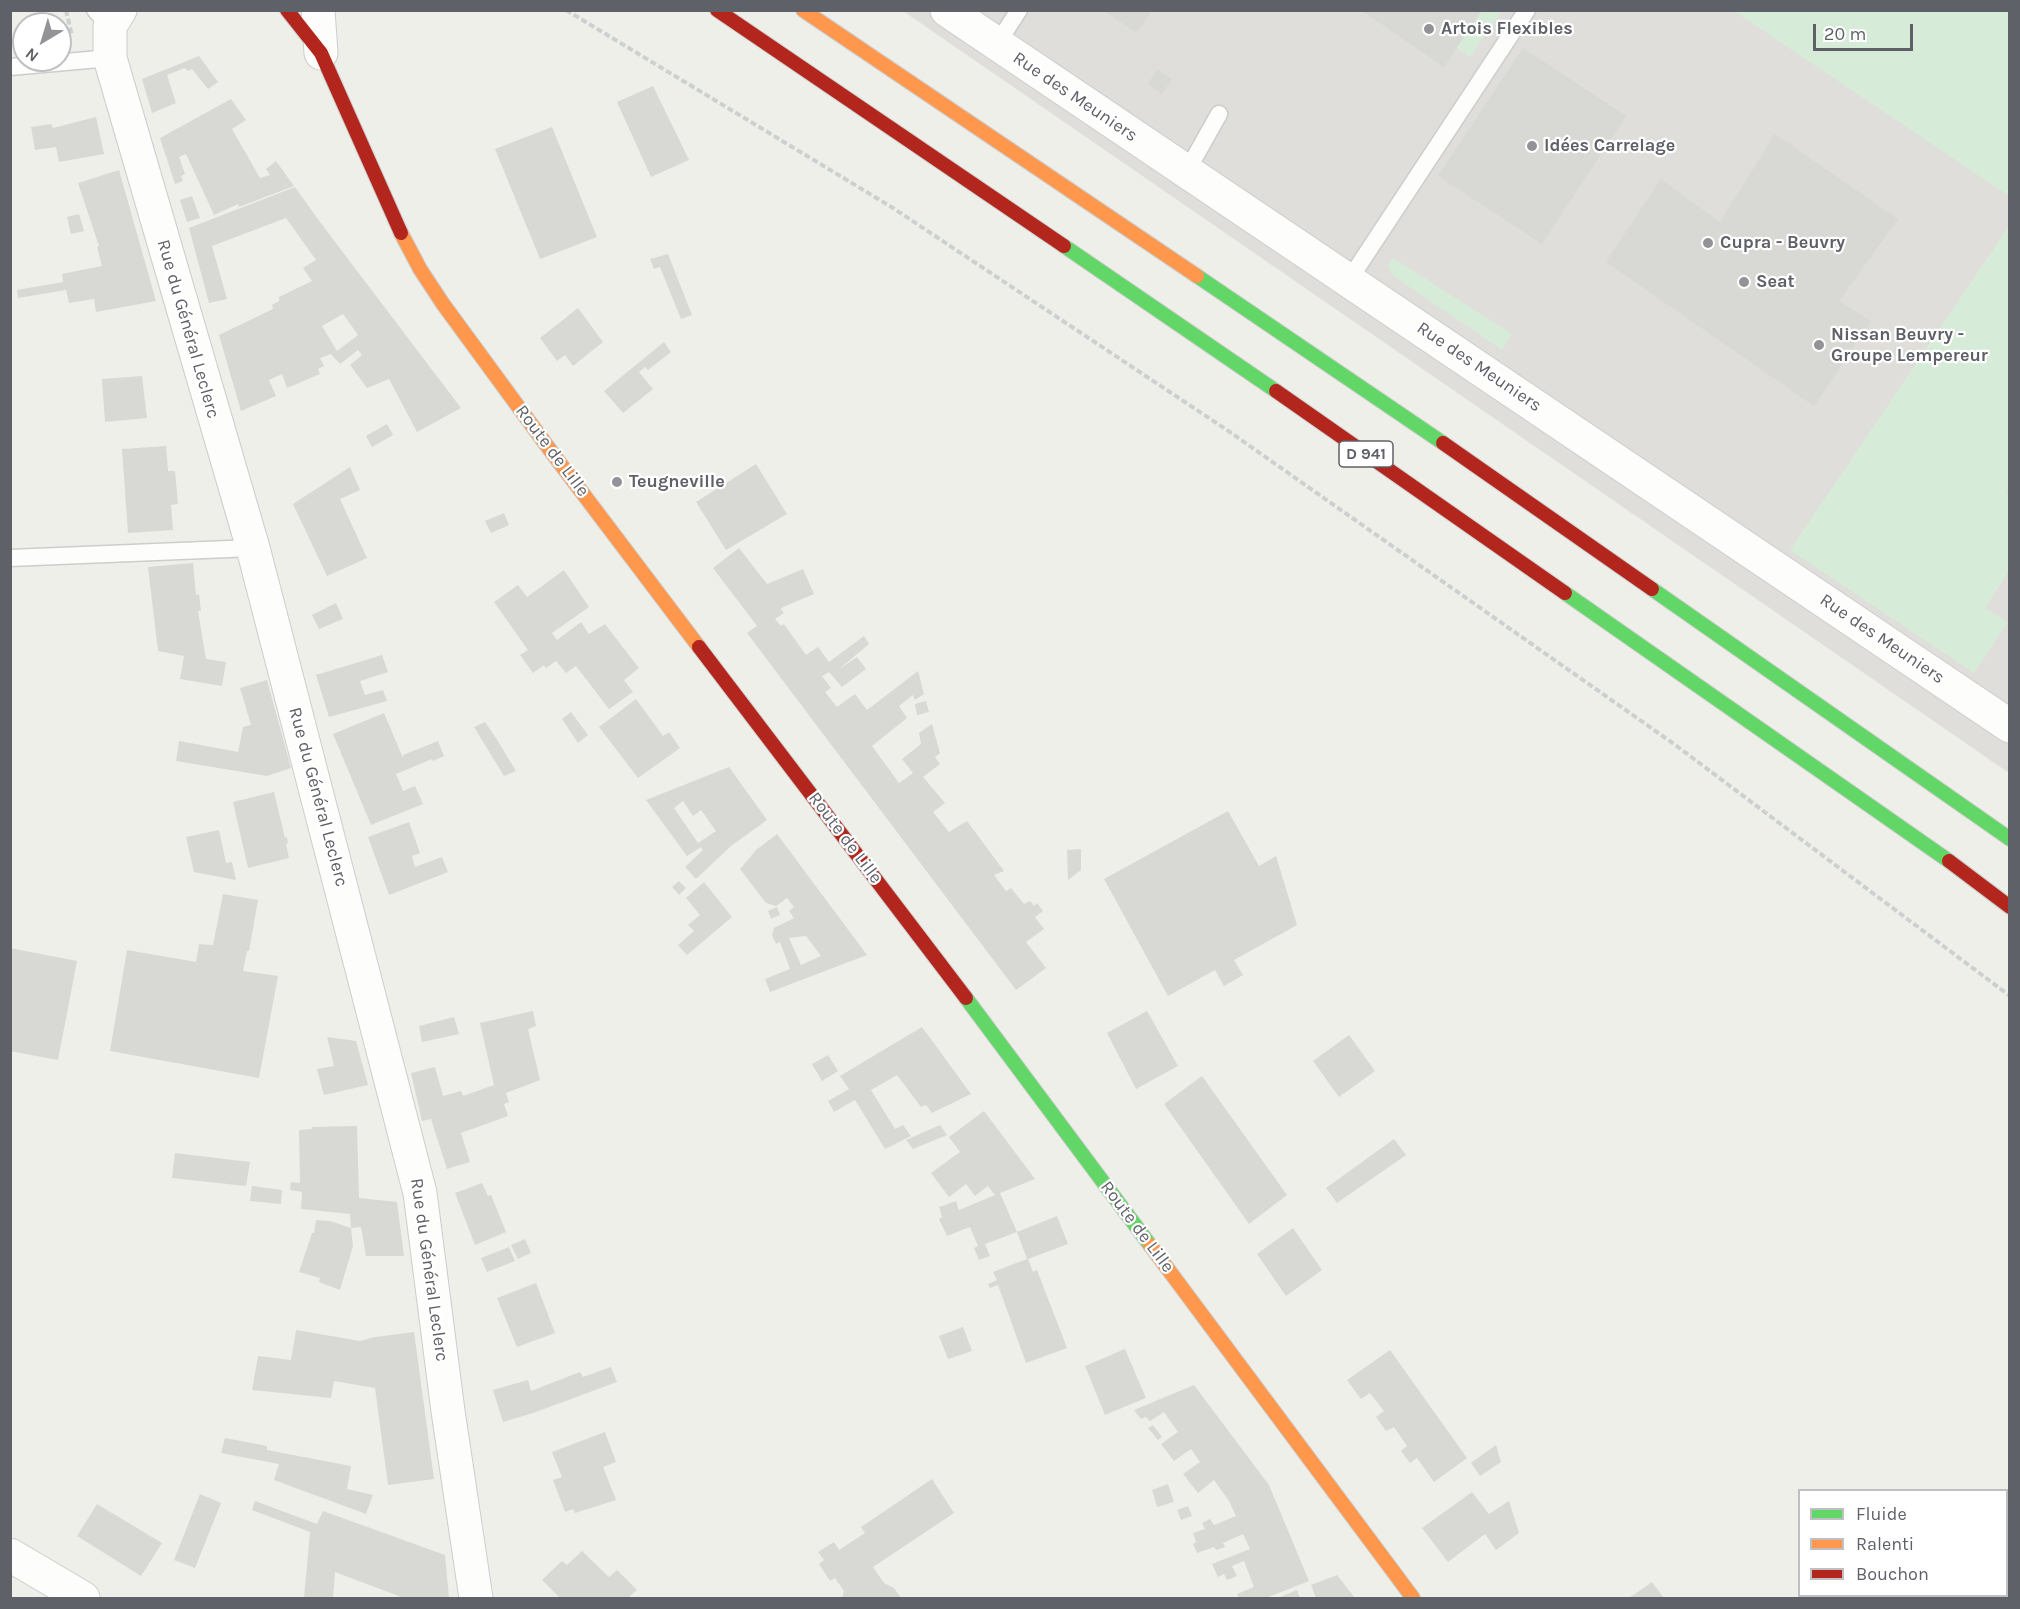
<!DOCTYPE html>
<html>
<head>
<meta charset="utf-8">
<style>
  body { margin:0 }
  #map { position:relative; width:2020px; height:1609px; overflow:hidden; background:#efefea; font-family:Karla,sans-serif }
  canvas { display:block }
  .frame { position:absolute; inset:0; border:12px solid #5f6168; pointer-events:none }
  .legend { position:absolute; left:1798px; top:1489px; width:210px; height:108px; box-sizing:border-box; background:#fff; border:2px solid #bfc0c3; margin:0; padding:8px 10px; list-style:none; font-size:18px; color:#5f6168 }
  .legend li { display:flex; align-items:center; gap:12px; height:30px }
  .legend b { width:30px; border:2px solid #bfc0c3 }
  .north { position:absolute; left:12px; top:12px; width:60px; height:60px; box-sizing:border-box; background:#fff; border:2px solid #bfc0c3; border-radius:50%; rotate:218deg; font-size:16px; font-weight:700; line-height:24px; text-align:center; color:#5f6168 }
  .north::after { content:''; display:block; margin:auto; width:21px; height:27px; background:#919396; clip-path:polygon(50% 0,100% 100%,50% 72%,0 100%) }
  .scale { position:absolute; left:1813px; top:24px; width:100px; height:27px; box-sizing:border-box; border:3px solid #5f6168; border-top:0; padding-left:8px; font-size:18px; line-height:21px; white-space:nowrap; color:#5f6168; -webkit-text-stroke:4px #fff; paint-order:stroke }
</style>
</head>
<body>
<div id="map">
<canvas width="2020" height="1609"></canvas>
<div class="frame"></div>
<ul class="legend">
<li><b style="height:8px;background:#63d668"></b>Fluide</li>
<li><b style="height:8px;background:#ff974d"></b>Ralenti</li>
<li><b style="height:8px;background:#b3261e"></b>Bouchon</li>
</ul>
<div class="north">N</div>
<div class="scale">20 m</div>
</div>
<script>
const ctx = document.querySelector('canvas').getContext('2d');
ctx.lineJoin = 'round';
function fill(path, color) { ctx.fillStyle = color; ctx.fill(path, 'evenodd'); }
const poly = rows => new Path2D(rows.map(r => 'M' + r).join(''));
function trace(path, color, width, dash) { ctx.strokeStyle = color; ctx.lineWidth = width; ctx.lineCap = dash ? 'butt' : 'round'; ctx.setLineDash(dash || []); ctx.stroke(path); }
function label(font, color, halo, rows, align = 'center') {
  ctx.font = font + ' Karla,sans-serif'; ctx.lineWidth = 4.5; ctx.setLineDash([]); ctx.textBaseline = 'middle'; ctx.strokeStyle = halo; ctx.fillStyle = color; for (const [text, x, y, turn = 0] of rows) {
    ctx.save(); ctx.translate(x, y); ctx.rotate((+turn || 0) * Math.PI / 180); ctx.textAlign = isNaN(turn) ? turn : align; if (halo) ctx.strokeText(text, 0, 0); ctx.fillText(text, 0, 0); ctx.restore();
  }
}
const industrial = poly([
  [903,11,2009,11,2009,773]
]);
const green = poly([
  [1482,11,1502,11,1470,57,1456,48],
  [1734,11,2009,11,2009,196],
  [2009,226,2010,488,2006,493,2009,496,2009,571,1985,608,2008,622,1974,673,1790,550],
  [1393,258,1512,334,1502,350,1392,275,1388,266]
]);
const building = poly([
  [1103,10,1152,10,1136,33],
  [1361,10,1482,10,1444,67],
  [1523,48,1626,116,1542,244,1438,176],
  [199,56,218,82,208,89,192,69,188,71,185,68,167,75,176,103,152,113,142,79],
  [1157,69,1172,79,1162,94,1148,84],
  [653,86,689,160,651,177,617,102],
  [231,99,246,120,232,129,260,178,270,175,266,169,276,161,294,186,239,207,238,204,214,215,186,154,179,157,185,174,181,176,183,181,175,184,160,138],
  [96,117,104,154,59,162,56,147,35,150,31,127,51,124,53,128],
  [552,127,597,237,540,259,495,149],
  [1775,134,1898,219,1839,301,1871,321,1814,406,1606,262,1661,179,1720,222],
  [119,170,156,301,96,312,94,299,69,303,66,290,18,298,17,290,63,282,62,274,102,266,97,247,99,246,78,183],
  [295,187,320,222,461,408,417,432,389,379,367,388,350,365,362,355,358,350,340,364,331,354,320,358,324,366,318,369,320,374,287,388,282,374,269,380,276,396,241,411,219,335,273,309,272,305,279,301,279,297,312,281,303,268,316,260,286,218,212,246,227,299,209,303,189,228],
  [343,314,358,335,337,351,322,326],
  [192,196,200,218,187,222,180,200],
  [79,214,84,231,71,234,67,217],
  [668,254,692,315,681,319,660,267,654,269,650,259],
  [578,308,603,342,573,366,565,355,557,361,540,338],
  [664,342,671,352,648,370,645,367,639,372,653,389,623,413,604,391],
  [142,376,147,418,105,422,102,379],
  [387,424,393,435,372,447,366,436],
  [166,446,168,471,175,471,178,504,171,505,173,530,128,533,122,449],
  [756,464,787,514,726,550,696,502],
  [350,467,360,490,340,499,367,558,327,576,293,504],
  [504,513,509,525,491,533,485,521],
  [739,548,767,584,803,569,814,594,783,607,781,609,784,613,775,619,781,626,784,624,806,655,818,647,829,662,864,636,869,644,838,670,857,657,866,669,842,687,829,672,822,676,831,688,825,692,837,707,855,694,867,710,918,671,924,694,915,700,913,695,899,706,907,718,872,746,899,783,913,773,902,759,921,744,919,733,932,724,940,753,935,757,940,764,923,777,945,803,933,812,949,832,967,821,1004,871,994,875,1006,891,1011,888,1024,904,1030,901,1034,906,1037,903,1043,911,1035,917,1044,929,1026,942,1046,968,1016,990,747,633,757,626,713,568],
  [193,563,196,595,199,594,201,611,198,611,206,659,226,662,222,686,180,679,184,656,158,651,148,567],
  [564,570,589,607,552,633,557,640,581,622,589,634,605,624,639,668,624,680,633,692,609,709,576,666,566,673,556,661,546,668,544,665,533,673,520,655,528,650,494,602,518,585,527,597],
  [336,603,343,619,319,629,312,615],
  [382,655,388,672,360,681,365,695,383,690,387,701,329,717,316,675],
  [267,680,291,768,267,776,176,761,179,741,238,752,243,727,251,725,240,688],
  [636,699,663,736,669,732,680,748,638,778,599,727],
  [926,701,929,712,917,715,915,704],
  [571,712,588,735,578,743,562,719],
  [384,713,403,758,403,755,438,741,444,756,433,761,432,759,396,774,403,791,415,786,423,804,371,825,333,734],
  [485,722,496,738,516,771,504,776,474,727],
  [729,767,767,820,731,846,696,879,685,867,703,850,701,847,687,856,646,800],
  [683,801,693,816,701,810,716,831,698,843,674,808],
  [274,792,285,838,287,837,288,843,286,844,289,858,248,868,233,802],
  [1228,811,1259,866,1276,856,1297,925,1234,960,1243,975,1224,986,1215,970,1168,996,1104,879],
  [409,822,420,853,412,856,415,867,442,857,448,872,389,895,368,837],
  [219,830,226,863,232,862,236,880,194,872,186,837],
  [777,834,867,955,770,992,765,979,790,969,780,942,776,944,772,935,774,928,794,918,789,911,794,907,787,898,776,906,766,903,740,869,756,850],
  [806,936,821,956,801,965,789,938],
  [1081,849,1081,870,1068,880,1067,850],
  [679,881,686,888,679,895,672,887],
  [704,882,732,917,687,955,678,945,694,931,688,925,700,915,686,898],
  [223,894,258,900,249,951,247,951,243,971,278,976,259,1078,110,1051,127,950,196,962,199,944,213,945],
  [777,907,780,915,771,919,768,911],
  [10,948,77,961,58,1060,10,1051],
  [533,1011,536,1026,528,1029,540,1080,506,1093,509,1102,504,1104,508,1116,461,1133,470,1162,447,1169,431,1119,422,1121,411,1073,435,1067,443,1096,461,1091,463,1096,494,1085,480,1023],
  [1147,1011,1178,1066,1136,1089,1107,1033],
  [454,1017,459,1034,422,1042,419,1026],
  [922,1027,971,1094,932,1113,926,1105,921,1107,897,1075,871,1090,895,1129,903,1125,911,1136,885,1149,855,1100,834,1112,828,1101,849,1089,840,1076],
  [1349,1035,1375,1071,1339,1097,1313,1061],
  [327,1037,356,1041,368,1085,324,1095,317,1069,334,1066],
  [828,1055,838,1071,822,1081,812,1064],
  [1202,1076,1287,1195,1249,1224,1164,1104],
  [984,1111,1035,1179,1000,1193,1017,1232,985,1244,990,1256,979,1260,974,1248,978,1246,970,1227,947,1236,939,1219,942,1217,939,1207,956,1201,959,1210,995,1195,988,1186,975,1196,966,1184,949,1197,931,1173,960,1152,949,1137],
  [940,1125,947,1135,913,1149,906,1140],
  [357,1126,359,1198,397,1202,404,1256,366,1256,361,1227,351,1228,353,1246,340,1290,319,1282,320,1278,299,1272,312,1233,314,1233,316,1220,330,1221,351,1228,350,1214,301,1209,302,1192,290,1190,291,1182,300,1183,299,1130,312,1129,312,1127],
  [1394,1139,1406,1155,1337,1203,1326,1188],
  [175,1153,250,1162,246,1186,172,1178],
  [482,1183,488,1196,491,1195,506,1232,475,1245,455,1193],
  [252,1186,282,1190,281,1204,250,1201],
  [1057,1216,1068,1244,1028,1259,1033,1272,1037,1270,1067,1348,1026,1363,998,1285,990,1288,988,1284,997,1280,993,1272,1027,1259,1017,1232],
  [1293,1228,1322,1270,1286,1296,1257,1254],
  [525,1239,531,1253,518,1259,511,1245],
  [509,1247,515,1261,487,1272,481,1258],
  [536,1283,555,1333,517,1347,497,1298],
  [963,1327,972,1351,948,1359,939,1336],
  [296,1330,360,1341,375,1337,414,1332,434,1479,388,1485,375,1388,334,1381,331,1398,252,1390,258,1356,291,1360],
  [1125,1349,1146,1398,1105,1415,1085,1366],
  [1390,1350,1467,1458,1434,1482,1417,1458,1410,1463,1401,1451,1407,1446,1394,1427,1386,1431,1376,1417,1384,1411,1370,1393,1361,1399,1347,1380],
  [611,1367,617,1382,533,1413,503,1422,493,1390,528,1380,531,1391,580,1372,583,1377],
  [1194,1385,1269,1485,1309,1581,1266,1598,1239,1598,1237,1594,1254,1587,1244,1561,1232,1566,1237,1576,1227,1580,1224,1574,1218,1577,1212,1564,1250,1549,1243,1534,1223,1543,1225,1547,1216,1550,1214,1547,1197,1553,1193,1544,1196,1542,1193,1533,1205,1529,1202,1523,1210,1519,1214,1525,1236,1516,1229,1501,1214,1480,1198,1493,1183,1474,1200,1462,1191,1449,1174,1461,1161,1444,1178,1432,1164,1412,1150,1421,1146,1417,1141,1419,1134,1410],
  [1153,1425,1162,1437,1158,1440,1148,1428],
  [605,1432,616,1462,603,1467,616,1500,575,1513,573,1509,565,1512,553,1480,562,1477,552,1452],
  [225,1438,267,1446,267,1450,351,1466,347,1489,373,1495,366,1514,274,1480,279,1464,221,1453],
  [1496,1445,1501,1462,1480,1476,1471,1463],
  [932,1479,954,1513,873,1567,884,1583,894,1588,901,1598,842,1598,844,1591,835,1578,830,1581,819,1564,824,1560,818,1552,834,1542,839,1550,865,1533,861,1527],
  [1168,1484,1174,1502,1157,1507,1152,1490],
  [1472,1492,1489,1514,1509,1501,1519,1533,1496,1550,1485,1534,1448,1562,1422,1528],
  [200,1494,221,1503,195,1568,174,1560],
  [255,1501,317,1524,323,1511,445,1555,449,1598,404,1598,335,1572,333,1598,304,1598,310,1532,252,1510],
  [97,1504,162,1543,141,1576,77,1536],
  [1188,1506,1192,1516,1181,1520,1177,1510],
  [582,1551,609,1577,617,1570,637,1590,628,1598,560,1598,542,1580,562,1561,567,1565],
  [1337,1575,1355,1598,1316,1598,1311,1585],
  [2010,1579,2010,1598,1959,1598,1958,1596,2007,1596,2007,1580],
  [1652,1582,1664,1598,1629,1598],
  [1297,1590,1300,1598,1278,1598]
]);
const path = poly([
  [66,10,72,36],
  [566,10,893,208,1227,430,1674,744,2010,996]
]);
const lane = poly([
  [95,10,110,26],
  [997,44,1019,10],
  [10,67,110,58],
  [1187,171,1219,114],
  [1349,280,1527,10],
  [10,558,253,548]
]);
const street = poly([
  [120,10,110,26,110,58,253,548,420,1193,448,1411,476,1598],
  [318,10,321,53],
  [947,10,2010,726],
  [10,1555,83,1598]
]);
const fast = poly([
  [1064,246,1276,391],
  [1197,276,1443,443],
  [1652,589,2010,839],
  [1565,593,1949,861],
  [966,998,1150,1245]
]);
const slow = poly([
  [803,10,1197,276],
  [401,233,420,269,443,304,553,454,699,647],
  [1150,1245,1413,1598]
]);
const jam = poly([
  [287,10,321,53,401,233],
  [717,10,1064,246],
  [1276,391,1565,593],
  [1443,443,1652,589],
  [699,647,966,998],
  [1949,861,2010,907]
]);
const markers = [
  [1429,29,6,"#919396"],
  [1532,146,6,"#919396"],
  [1708,243,6,"#919396"],
  [1744,282,6,"#919396"],
  [1819,345,6,"#919396"],
  [617,482,6,"#919396"]
];
const shields = [
  [1366,454,54]
];
const shieldNames = [
  ["D 941",1366,454]
];
const poiNames = [
  ["Artois Flexibles",1441,29],
  ["Idées Carrelage",1544,146],
  ["Cupra - Beuvry",1720,243],
  ["Seat",1756,282],
  ["Nissan Beuvry -",1831,335],
  ["Groupe Lempereur",1831,356],
  ["Teugneville",629,482]
];
const streetNames = [
  ["Rue des Meuniers",1075,97,34],
  ["Rue du Général Leclerc",188,329,74],
  ["Rue des Meuniers",1479,367,34],
  ["Route de Lille",552,451,53],
  ["Rue des Meuniers",1882,639,34],
  ["Rue du Général Leclerc",318,797,75],
  ["Route de Lille",845,838,53],
  ["Route de Lille",1137,1227,53],
  ["Rue du Général Leclerc",429,1270,82]
];
fill(industrial, '#dfdeda');
fill(green, '#d7ecd8');
fill(building, '#d8d8d4');
trace(lane, '#cccdcc', 19);
trace(street, '#cccdcc', 35);
trace(fast, '#ccc', 16);
trace(slow, '#ccc', 16);
trace(jam, '#ccc', 16);
trace(path, '#ccd1cf', 4, [6, 3]);
trace(lane, '#fdfdfc', 16);
trace(street, '#fdfdfc', 33);
trace(fast, '#63d668', 14);
trace(slow, '#ff974d', 14);
trace(jam, '#b3261e', 14);
for (const [x, y, r, color] of markers) { const dot = new Path2D(); dot.arc(x, y, r, 0, 2 * Math.PI); ctx.fillStyle = color; ctx.fill(dot); trace(dot, '#fff', 2); }
for (const [x, y, w] of shields) { const box = new Path2D(); box.roundRect(x - w / 2, y - 13, w, 26, 4.5); ctx.fillStyle = '#fff'; ctx.fill(box); trace(box, '#5f6168', 1.5); }
label('bold 16px', '#5f6168', null, shieldNames);
label('bold 18px', '#5f6168', '#fff', poiNames, 'left');
label('18px', '#5f6168', '#fff', streetNames);
</script>
</body>
</html>
